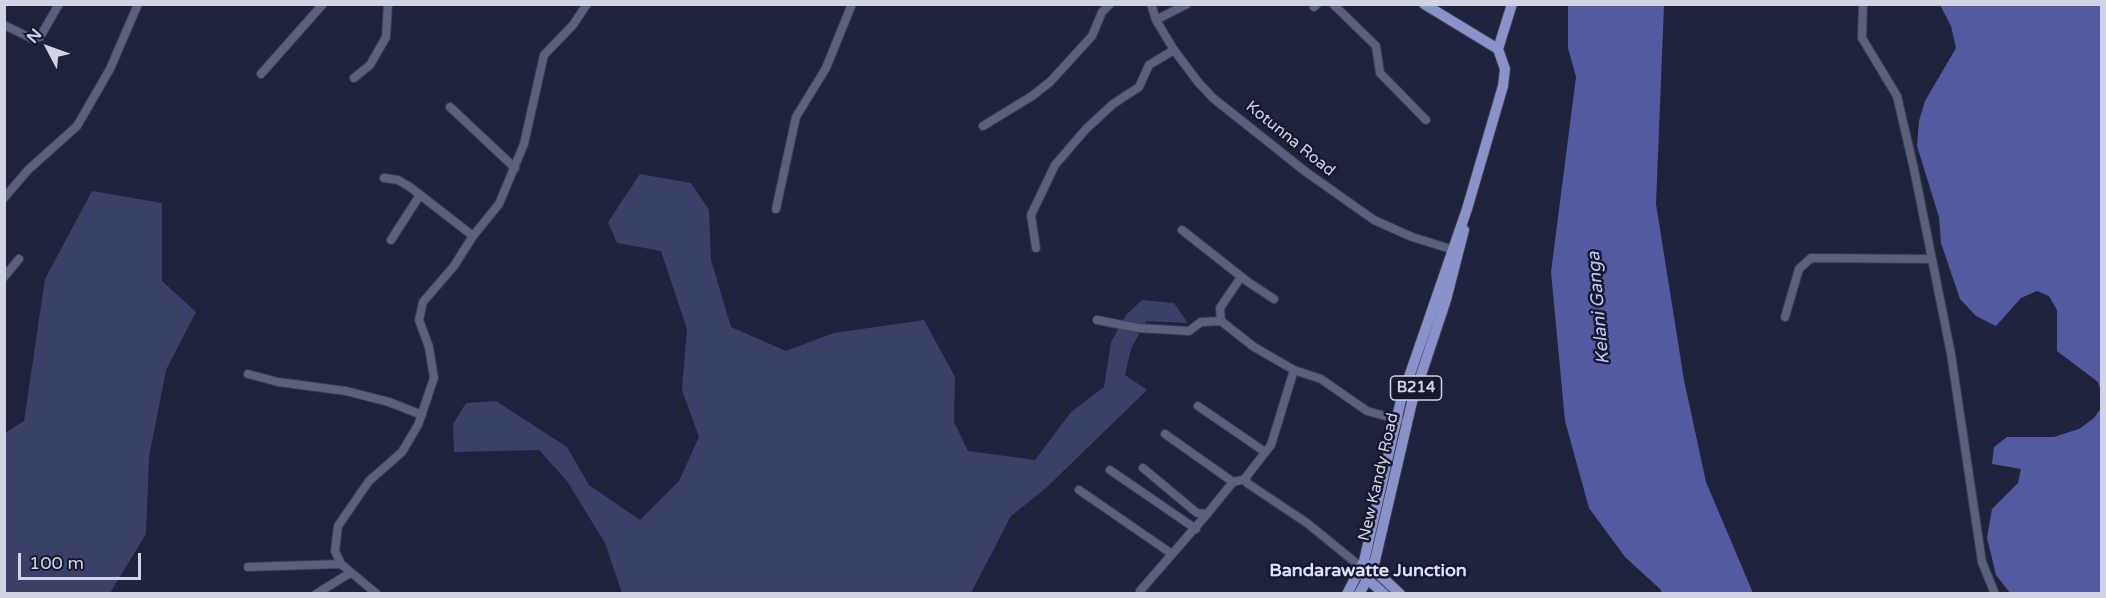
<!DOCTYPE html>
<html>
<head>
<meta charset="utf-8">
<style>
  body { margin:0 }
  #map { position:relative; width:2106px; height:598px; overflow:hidden; background:#1f223b; font-family:"Varela Round",sans-serif }
  canvas { display:block }
  .frame { position:absolute; inset:0; border:6px solid #d1d4e5; pointer-events:none }
  .north { position:absolute; left:18px; top:18px; width:60px; height:60px; -webkit-text-stroke:4px #161830; paint-order:stroke; rotate:311deg; font-size:16px; font-weight:700; line-height:24px; text-align:center; color:#d1d4e5 }
  .north::after { content:''; display:block; margin:auto; width:21px; height:27px; background:#d1d4e5; clip-path:polygon(50% 0,100% 100%,50% 72%,0 100%) }
  .scale { position:absolute; left:18px; top:553px; width:123px; height:27px; box-sizing:border-box; border:3px solid #d1d4e5; border-top:0; padding-left:8px; font-size:18px; line-height:21px; white-space:nowrap; color:#d1d4e5; -webkit-text-stroke:4px #161830; paint-order:stroke }
</style>
</head>
<body>
<div id="map">
<canvas width="2106" height="598"></canvas>
<div class="frame"></div>
<div class="north">N</div>
<div class="scale">100 m</div>
</div>
<script>
const ctx = document.querySelector('canvas').getContext('2d');
ctx.lineJoin = 'round';
function fill(path, color) { ctx.fillStyle = color; ctx.fill(path, 'evenodd'); }
const poly = rows => new Path2D(rows.map(r => 'M' + r).join(''));
function trace(path, color, width, dash) { ctx.strokeStyle = color; ctx.lineWidth = width; ctx.lineCap = dash ? 'butt' : 'round'; ctx.setLineDash(dash || []); ctx.stroke(path); }
function label(font, color, halo, rows, align = 'center') {
  ctx.font = font + ' "Varela Round",sans-serif'; ctx.lineWidth = 5; ctx.setLineDash([]); ctx.textBaseline = 'middle'; ctx.strokeStyle = halo; ctx.fillStyle = color; for (const [text, x, y, turn = 0] of rows) {
    ctx.save(); ctx.translate(x, y); ctx.rotate((+turn || 0) * Math.PI / 180); ctx.textAlign = isNaN(turn) ? turn : align; if (halo) ctx.strokeText(text, 0, 0); ctx.fillText(text, 0, 0); ctx.restore();
  }
}
const green = poly([
  [640,174,691,183,709,210,711,260,731,327,786,351,834,333,924,320,955,377,954,422,968,451,1035,460,1071,412,1104,387,1111,342,1126,315,1142,300,1174,303,1188,323,1146,321,1131,349,1125,375,1147,390,1046,488,1011,516,972,591,974,593,622,593,605,543,567,481,539,450,454,452,453,424,466,403,496,401,567,447,589,485,640,520,679,481,699,437,682,390,687,329,661,251,617,243,608,222],
  [92,191,162,203,162,281,196,312,166,370,149,457,146,534,110,593,5,593,5,433,24,421,45,279]
]);
const water = poly([
  [1568,5,1664,5,1656,204,1684,380,1706,482,1753,593,1662,593,1660,589,1625,557,1589,508,1565,421,1551,272,1576,77,1568,48],
  [1940,5,2101,5,2101,391,2098,382,2057,351,2057,310,2049,296,2037,291,2021,298,1996,326,1976,316,1960,299,1941,243,1939,217,1917,146,1919,121,1925,101,1956,48,1951,26],
  [2101,408,2101,593,2010,593,1996,575,1987,538,1992,509,2018,483,2021,469,1992,464,1994,447,2007,437,2054,437,2079,429,2094,418]
]);
const minor = poly([
  [1151,4,1156,20,1174,50,1198,82,1213,98,1306,172,1374,220,1412,237,1457,251],
  [1333,4,1376,46,1380,73,1426,120],
  [1863,4,1862,38,1897,96,1914,169,1951,354,1982,562,1995,594],
  [1314,7,1317,4],
  [1156,20,1187,4],
  [4,25,33,39,40,37,59,4],
  [261,74,323,4],
  [354,78,370,65,386,37,388,4],
  [450,107,515,168],
  [983,126,1032,96,1050,82,1092,36,1102,12,1110,4],
  [384,178,398,180,410,187,473,236],
  [4,198,28,170,77,126,110,69,138,4],
  [776,209,796,117,826,68,852,4],
  [1182,230,1248,282,1274,299],
  [391,240,420,195],
  [1036,248,1031,215,1055,165,1086,129,1113,104,1139,87,1149,65,1174,50],
  [4,277,19,259],
  [1785,317,1799,269,1811,258,1931,259],
  [1097,320,1138,328,1189,331,1201,322,1221,321,1254,347,1294,370,1321,379,1367,411,1400,420],
  [1221,321,1220,308,1241,277],
  [1294,370,1271,445,1246,477,1247,483,1307,523,1361,567],
  [248,374,278,382,346,391,389,402,422,415],
  [1198,406,1265,452],
  [1165,434,1233,482,1246,479],
  [1143,468,1197,513,1207,514,1233,482],
  [1110,470,1196,529],
  [1079,490,1172,554],
  [248,567,341,564],
  [1140,591,1207,514],
  [316,594,350,573],
  [377,594,341,564,335,551,338,526,369,481,402,452,418,425,434,378,429,347,419,320,423,302,454,266,473,236,499,204,524,144,544,55,573,25,587,4]
]);
const major = poly([
  [1498,49,1512,4],
  [1369,565,1400,594],
  [1364,576,1384,594],
  [1347,594,1364,561,1401,400,1467,209,1503,86,1505,69,1498,49,1424,4],
  [1359,594,1373,569,1412,402,1446,300,1464,230]
]);
const shields = [
  [1416,388,51]
];
const shieldNames = [
  ["B214",1416,388]
];
const streetNames = [
  ["Kotunna Road",1290,139,39],
  ["New Kandy Road",1379,477,-77]
];
const waterNames = [
  ["Kelani Ganga",1599,308,-95]
];
const neighbourhoodNames = [
  ["Bandarawatte Junction",1368,571]
];
fill(green, '#3b4069');
fill(water, '#535aa2');
trace(minor, '#393b50', 10);
trace(major, '#393b50', 12);
trace(minor, '#5b607d', 8);
trace(major, '#8a92c9', 10);
for (const [x, y, w] of shields) { const box = new Path2D(); box.roundRect(x - w / 2, y - 12, w, 24, 4.5); ctx.fillStyle = '#161830'; ctx.fill(box); trace(box, '#d1d4e5', 1.5); }
label('bold 15px', '#d1d4e5', null, shieldNames);
label('16px', '#d1d4e5', '#161830', streetNames);
label('italic 18px', '#c2c9f3', '#161830', waterNames);
label('bold 18px', '#dce1fc', '#161830', neighbourhoodNames);
</script>
</body>
</html>
